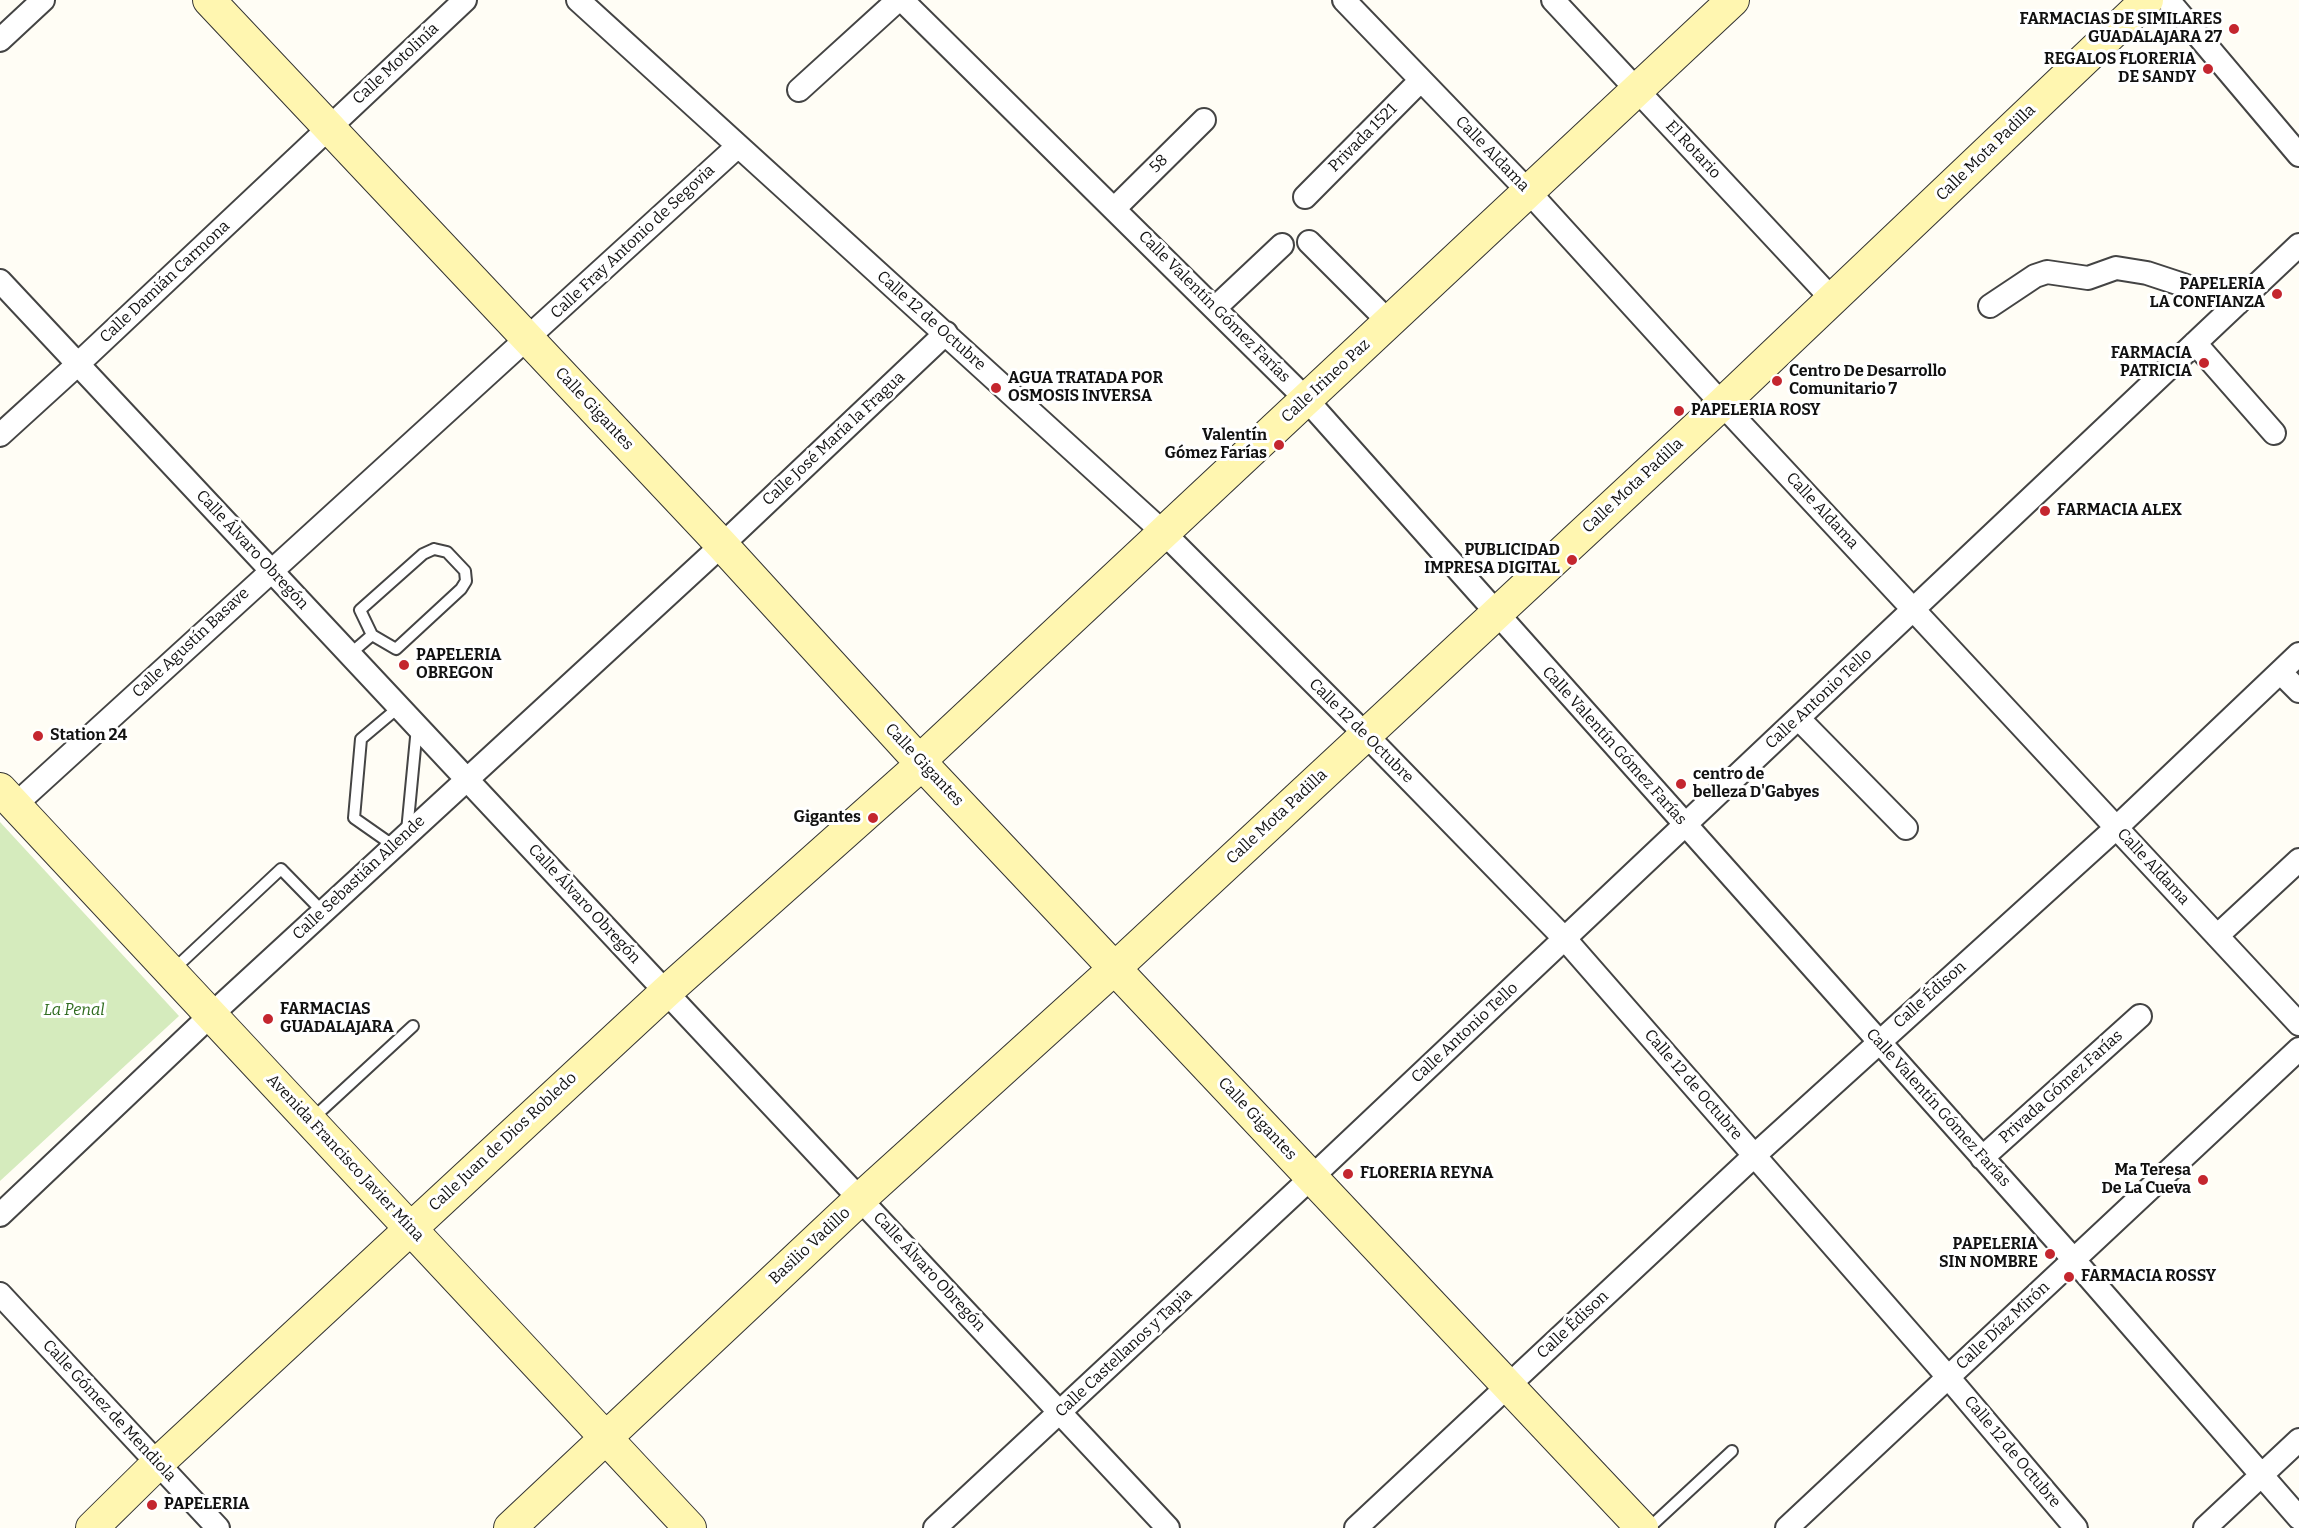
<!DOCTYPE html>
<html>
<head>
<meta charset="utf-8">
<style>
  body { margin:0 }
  canvas { display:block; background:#fffdf5 }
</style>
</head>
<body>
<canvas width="2299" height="1528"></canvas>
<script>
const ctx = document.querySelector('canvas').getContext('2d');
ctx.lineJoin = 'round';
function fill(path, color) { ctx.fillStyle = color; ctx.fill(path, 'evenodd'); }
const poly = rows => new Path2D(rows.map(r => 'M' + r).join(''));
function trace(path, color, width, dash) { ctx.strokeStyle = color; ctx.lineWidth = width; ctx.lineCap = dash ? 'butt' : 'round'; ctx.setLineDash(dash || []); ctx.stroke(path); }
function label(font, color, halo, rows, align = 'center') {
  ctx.font = font + ' Bitter,serif'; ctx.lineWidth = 6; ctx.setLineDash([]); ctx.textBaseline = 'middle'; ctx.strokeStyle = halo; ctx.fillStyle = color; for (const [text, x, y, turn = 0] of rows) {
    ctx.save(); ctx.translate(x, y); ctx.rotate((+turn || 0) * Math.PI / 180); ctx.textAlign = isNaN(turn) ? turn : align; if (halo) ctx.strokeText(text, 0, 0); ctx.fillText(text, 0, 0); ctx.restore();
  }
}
const green = poly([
  [0,822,179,1016,0,1181]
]);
const lane = poly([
  [434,549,447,552,465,571,466,581,461,589,396,649,372,635,360,610,423,554,434,549],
  [350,654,372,635],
  [407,831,417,727],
  [394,846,354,818,361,739,399,707],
  [173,970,281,869,323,912],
  [312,1119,413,1026],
  [1649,1528,1732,1451]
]);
const street = poly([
  [578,0,1164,533,1366,735,1565,939,1948,1377,2076,1528],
  [902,0,1306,399,2074,1260,2299,1518],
  [1344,0,1529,192,1722,404,2299,1024],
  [1553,0,1832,299],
  [2168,0,2299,155],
  [0,40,43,0],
  [799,90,898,0],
  [1305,197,1421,80],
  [1115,208,1204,120],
  [1309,242,1389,322],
  [0,281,1168,1528],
  [1990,306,2035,276,2047,272,2088,278,2116,268,2147,273,2238,303],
  [1215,308,1282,245],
  [2195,343,2274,433],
  [0,435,78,364,465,0],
  [2280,672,2299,691],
  [1798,718,1906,828],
  [15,805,738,146],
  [2217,936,2299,860],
  [1982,1158,2140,1016],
  [0,1215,211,1015,722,545,946,333],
  [0,1294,218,1528],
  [935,1528,1312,1177,2299,245],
  [1356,1528,1755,1155,2116,828,2299,654],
  [1787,1528,2299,1049],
  [2205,1528,2299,1440]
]);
const secondary = poly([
  [209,0,722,545,922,764,1642,1528],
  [0,789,690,1528],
  [92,1528,158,1463,666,992,922,764,928,753,1733,0],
  [510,1528,860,1199,1115,968,1722,404,2147,0]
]);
const markers = [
  [2234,29,6,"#c4262e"],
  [2208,69,6,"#c4262e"],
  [2277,294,6,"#c4262e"],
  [2204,363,6,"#c4262e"],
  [1777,381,6,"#c4262e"],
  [996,388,6,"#c4262e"],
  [1679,411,6,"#c4262e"],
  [1279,445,6,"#c4262e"],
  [2045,511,6,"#c4262e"],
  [1572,560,6,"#c4262e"],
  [404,665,6,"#c4262e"],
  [38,736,6,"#c4262e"],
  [1681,784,6,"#c4262e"],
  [873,818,6,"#c4262e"],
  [268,1019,6,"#c4262e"],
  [1348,1174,6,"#c4262e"],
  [2203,1180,6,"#c4262e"],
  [2050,1254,6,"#c4262e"],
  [2069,1277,6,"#c4262e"],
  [152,1505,6,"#c4262e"]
];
const poiNames = [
  ["FARMACIAS DE SIMILARES",2222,20,"right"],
  ["GUADALAJARA 27",2222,38,"right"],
  ["REGALOS FLORERIA",2196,60,"right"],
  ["DE SANDY",2196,78,"right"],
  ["PAPELERIA",2265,285,"right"],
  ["LA CONFIANZA",2265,303,"right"],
  ["FARMACIA",2192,354,"right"],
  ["PATRICIA",2192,372,"right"],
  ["Centro De Desarrollo",1789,372],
  ["Comunitario 7",1789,390],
  ["AGUA TRATADA POR",1008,379],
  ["OSMOSIS INVERSA",1008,397],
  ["PAPELERIA ROSY",1691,411],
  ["Valentín",1267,436,"right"],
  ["Gómez Farías",1267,454,"right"],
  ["FARMACIA ALEX",2057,511],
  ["PUBLICIDAD",1560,551,"right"],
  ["IMPRESA DIGITAL",1560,569,"right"],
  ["PAPELERIA",416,656],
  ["OBREGON",416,674],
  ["Station 24",50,736],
  ["centro de",1693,775],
  ["belleza D'Gabyes",1693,793],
  ["Gigantes",861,818,"right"],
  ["FARMACIAS",280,1010],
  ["GUADALAJARA",280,1028],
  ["Ma Teresa",2191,1171,"right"],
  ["De La Cueva",2191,1189,"right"],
  ["FLORERIA REYNA",1360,1174],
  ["PAPELERIA",2038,1245,"right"],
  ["SIN NOMBRE",2038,1263,"right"],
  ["FARMACIA ROSSY",2081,1277],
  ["PAPELERIA",164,1505]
];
const streetNames = [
  ["Calle Motolinía",396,64,-43],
  ["Privada 1521",1363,138,-45],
  ["El Rotario",1693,150,47],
  ["Calle Mota Padilla",1986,153,-44],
  ["Calle Aldama",1492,154,46],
  ["58",1159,164,-45],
  ["Calle Fray Antonio de Segovia",633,242,-43],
  ["Calle Damián Carmona",165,282,-43],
  ["Calle Valentín Gómez Farías",1214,307,45],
  ["Calle 12 de Octubre",931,321,42],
  ["Calle Irineo Paz",1326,381,-43],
  ["Calle Gigantes",594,409,47],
  ["Calle José María la Fragua",834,439,-43],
  ["Calle Mota Padilla",1633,486,-43],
  ["Calle Aldama",1822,511,47],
  ["Calle Álvaro Obregón",252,550,47],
  ["Calle Agustín Basave",191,643,-43],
  ["Calle Antonio Tello",1819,699,-43],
  ["Calle 12 de Octubre",1361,731,45],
  ["Calle Valentín Gómez Farías",1614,746,48],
  ["Calle Gigantes",924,765,47],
  ["Calle Mota Padilla",1277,817,-43],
  ["Calle Aldama",2153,867,47],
  ["Calle Sebastián Allende",359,878,-43],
  ["Calle Álvaro Obregón",584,904,47],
  ["Calle Édison",1930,995,-42],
  ["Calle Antonio Tello",1465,1033,-43],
  ["Calle 12 de Octubre",1693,1085,49],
  ["Privada Gómez Farías",2061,1087,-42],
  ["Calle Valentín Gómez Farías",1938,1108,48],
  ["Calle Gigantes",1257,1119,47],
  ["Calle Juan de Dios Robledo",503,1142,-43],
  ["Avenida Francisco Javier Mina",345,1158,47],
  ["Basilio Vadillo",810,1246,-43],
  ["Calle Álvaro Obregón",929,1272,47],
  ["Calle Édison",1573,1325,-43],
  ["Calle Díaz Mirón",2003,1326,-43],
  ["Calle Castellanos y Tapia",1124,1353,-43],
  ["Calle Gómez de Mendiola",109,1411,47],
  ["Calle 12 de Octubre",2012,1452,50]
];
const parkNames = [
  ["La Penal",74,1011]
];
fill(green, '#d5ebbd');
trace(lane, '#444', 14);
trace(street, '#444', 26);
trace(secondary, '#333', 34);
trace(lane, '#fff', 10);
trace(street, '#fff', 22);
trace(secondary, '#fff6b0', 32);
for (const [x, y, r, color] of markers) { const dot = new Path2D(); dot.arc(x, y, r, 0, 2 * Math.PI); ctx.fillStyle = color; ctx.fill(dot); trace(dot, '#fff', 2); }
label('bold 16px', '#111', '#fff', poiNames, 'left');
label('16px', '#111', '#fff', streetNames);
label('italic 16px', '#2f6b1f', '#fff', parkNames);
</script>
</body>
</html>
